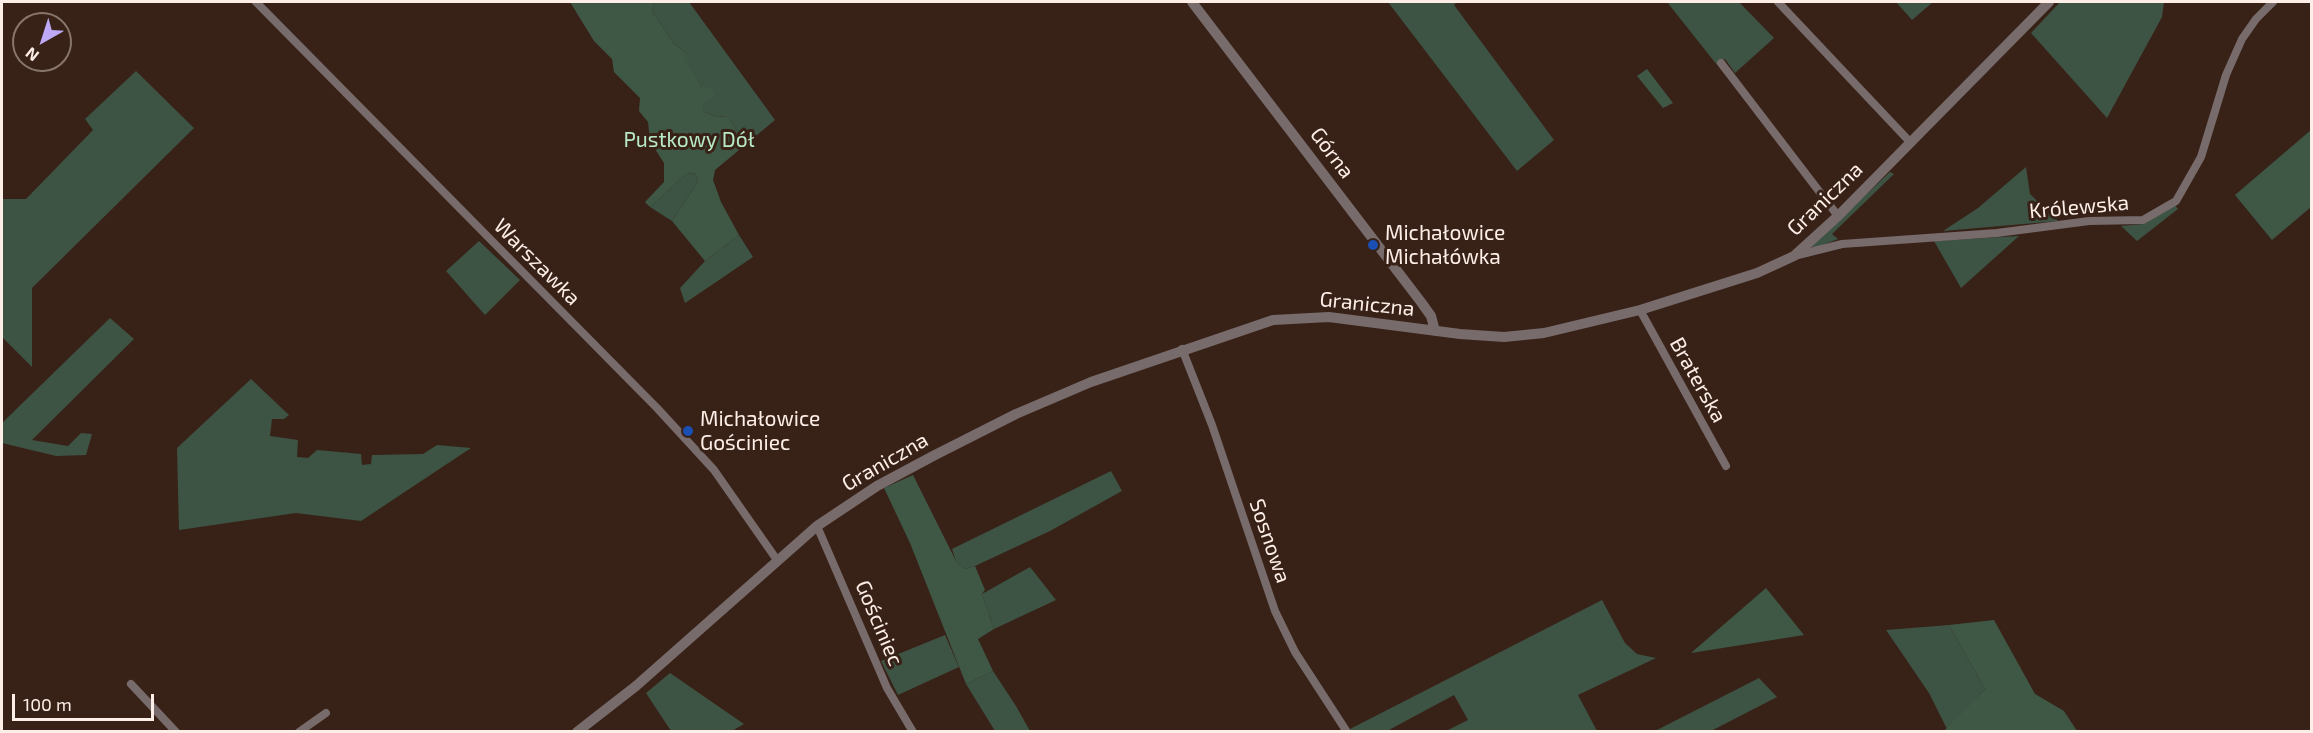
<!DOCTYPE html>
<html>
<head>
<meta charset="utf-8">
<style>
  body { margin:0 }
  #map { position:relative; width:2313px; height:733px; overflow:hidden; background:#382218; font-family:"Exo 2",sans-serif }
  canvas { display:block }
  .frame { position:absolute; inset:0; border:3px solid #fdeee7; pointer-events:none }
  .north { position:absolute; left:12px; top:12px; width:60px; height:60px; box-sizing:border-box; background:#382218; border:2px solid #87746b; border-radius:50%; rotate:219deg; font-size:16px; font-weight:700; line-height:24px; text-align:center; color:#fdeee7 }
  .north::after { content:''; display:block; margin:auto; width:21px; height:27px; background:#bda9f5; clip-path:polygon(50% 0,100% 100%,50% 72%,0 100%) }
  .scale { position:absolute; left:12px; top:694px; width:142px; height:27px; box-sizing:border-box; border:3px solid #fdeee7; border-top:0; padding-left:8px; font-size:18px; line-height:21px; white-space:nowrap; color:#fdeee7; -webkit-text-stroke:4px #382218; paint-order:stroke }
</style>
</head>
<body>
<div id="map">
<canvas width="2313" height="733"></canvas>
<div class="frame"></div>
<div class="north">N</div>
<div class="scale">100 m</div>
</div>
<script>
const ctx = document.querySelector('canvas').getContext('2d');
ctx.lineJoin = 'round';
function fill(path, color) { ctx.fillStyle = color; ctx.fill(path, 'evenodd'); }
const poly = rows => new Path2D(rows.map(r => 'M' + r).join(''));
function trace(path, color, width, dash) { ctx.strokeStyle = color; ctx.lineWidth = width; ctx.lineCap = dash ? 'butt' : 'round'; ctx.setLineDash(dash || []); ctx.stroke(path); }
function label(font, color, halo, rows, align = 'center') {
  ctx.font = font + ' "Exo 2",sans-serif'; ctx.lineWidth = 6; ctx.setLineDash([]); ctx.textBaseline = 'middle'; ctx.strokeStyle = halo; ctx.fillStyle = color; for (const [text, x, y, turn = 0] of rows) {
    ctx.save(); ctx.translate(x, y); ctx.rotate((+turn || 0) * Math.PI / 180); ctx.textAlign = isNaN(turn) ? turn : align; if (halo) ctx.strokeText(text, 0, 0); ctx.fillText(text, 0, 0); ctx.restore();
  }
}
const green = poly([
  [654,2,689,2,775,120,745,145,728,116,718,117,702,111,702,87,683,59,686,52,674,44,652,11],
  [1388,2,1457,2,1454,5,1554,140,1517,171],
  [1667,2,1739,2,1774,38,1735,73,1725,59,1717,65],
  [1896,2,1933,2,1912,20],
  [2060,2,2164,2,2162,17,2107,118,2031,33],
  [136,71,194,128,32,288,32,367,2,337,2,202,3,199,26,199,93,130,85,119],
  [2026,167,2030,194,2058,221,1943,231,1978,208],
  [1890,172,1894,174,1832,234,1838,239,1815,248,1811,246],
  [695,173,698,182,672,221,650,207,686,174],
  [2174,204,2178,209,2137,241,2121,226,2143,224],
  [739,235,753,257,685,303,680,288,705,261],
  [2019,236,1961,288,1934,241],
  [479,241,520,280,485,315,446,271],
  [110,318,134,339,32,440,68,446,81,433,92,434,86,455,56,456,2,443,2,423],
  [251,379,289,415,284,419,272,419,270,436,298,440,297,457,308,458,317,450,361,454,362,465,371,464,372,455,423,454,437,445,471,448,361,521,296,513,179,530,177,448],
  [1111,471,1122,491,1050,531,975,566,965,569,956,561,952,549],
  [1030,567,1056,600,994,629,982,594],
  [1602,600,1625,643,1637,654,1656,658,1578,695,1597,731,1446,731,1468,720,1454,695,1387,731,1352,731,1350,729],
  [1949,625,1985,689,1947,729,1929,693,1886,630],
  [945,635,959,667,898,695,881,661],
  [993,671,1016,706,1030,731,995,731,966,684],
  [670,673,744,724,732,731,671,731,646,693],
  [1759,678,1777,697,1711,731,1655,731]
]);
const forest = poly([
  [570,2,654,2,652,11,674,44,686,52,684,59,702,87,714,90,715,96,702,103,702,111,718,117,728,116,745,145,715,170,713,180,721,202,739,235,705,261,672,221,698,182,695,173,686,174,650,207,645,202,664,182,664,163,650,141,648,122,639,111,640,98,614,72,612,59,594,41],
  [1647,69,1673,103,1663,108,1637,76],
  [2311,130,2311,207,2272,240,2235,195],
  [913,475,956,561,965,569,975,566,985,590,982,594,994,629,978,639,993,671,966,684,910,543,884,488],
  [1766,588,1804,635,1691,653],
  [1994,620,2035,694,2064,711,2077,731,1944,731,1985,689,1949,625]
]);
const minor = poly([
  [256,2,657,408,714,470,777,560],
  [1778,2,1910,142],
  [1721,63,1838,216],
  [1794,256,1842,244,1997,233,2089,221,2143,220,2176,201,2201,157,2226,75,2242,39,2256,19,2273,2],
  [1640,310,1726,466],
  [1182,349,1212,425,1275,611,1295,652,1347,732],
  [817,526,887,688,913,732],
  [131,684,176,732],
  [299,732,326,713]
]);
const tertiary = poly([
  [1192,2,1421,302,1431,316,1435,331],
  [577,732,636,686,817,526,877,486,935,455,1016,414,1091,382,1273,320,1329,317,1460,334,1504,337,1544,333,1640,310,1757,273,1794,256,1838,216,2049,2]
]);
const markers = [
  [1373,245,6,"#1a4fb4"],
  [688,431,6,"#1a4fb4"]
];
const parkNames = [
  ["Pustkowy Dół",689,140]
];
const streetNames = [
  ["Górna",1332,153,53],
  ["Graniczna",1825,199,-44],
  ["Królewska",2079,207,-5],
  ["Warszawka",537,262,45],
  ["Graniczna",1367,304,6],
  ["Braterska",1698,380,61],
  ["Graniczna",885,462,-30],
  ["Sosnowa",1270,541,71],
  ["Gościniec",879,623,67]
];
const poiNames = [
  ["Michałowice",1385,233],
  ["Michałówka",1385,257],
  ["Michałowice",700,419],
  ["Gościniec",700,443]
];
fill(green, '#3d5343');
fill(forest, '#3f5846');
trace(minor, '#786b6b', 8);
trace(tertiary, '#786b6b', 10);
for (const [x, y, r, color] of markers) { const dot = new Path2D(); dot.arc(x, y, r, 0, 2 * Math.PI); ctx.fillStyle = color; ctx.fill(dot); trace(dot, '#382218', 2); }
label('21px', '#b8eac6', '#382218', parkNames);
label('21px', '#fdeee7', '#382218', streetNames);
label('21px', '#fdeee7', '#382218', poiNames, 'left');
</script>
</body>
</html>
